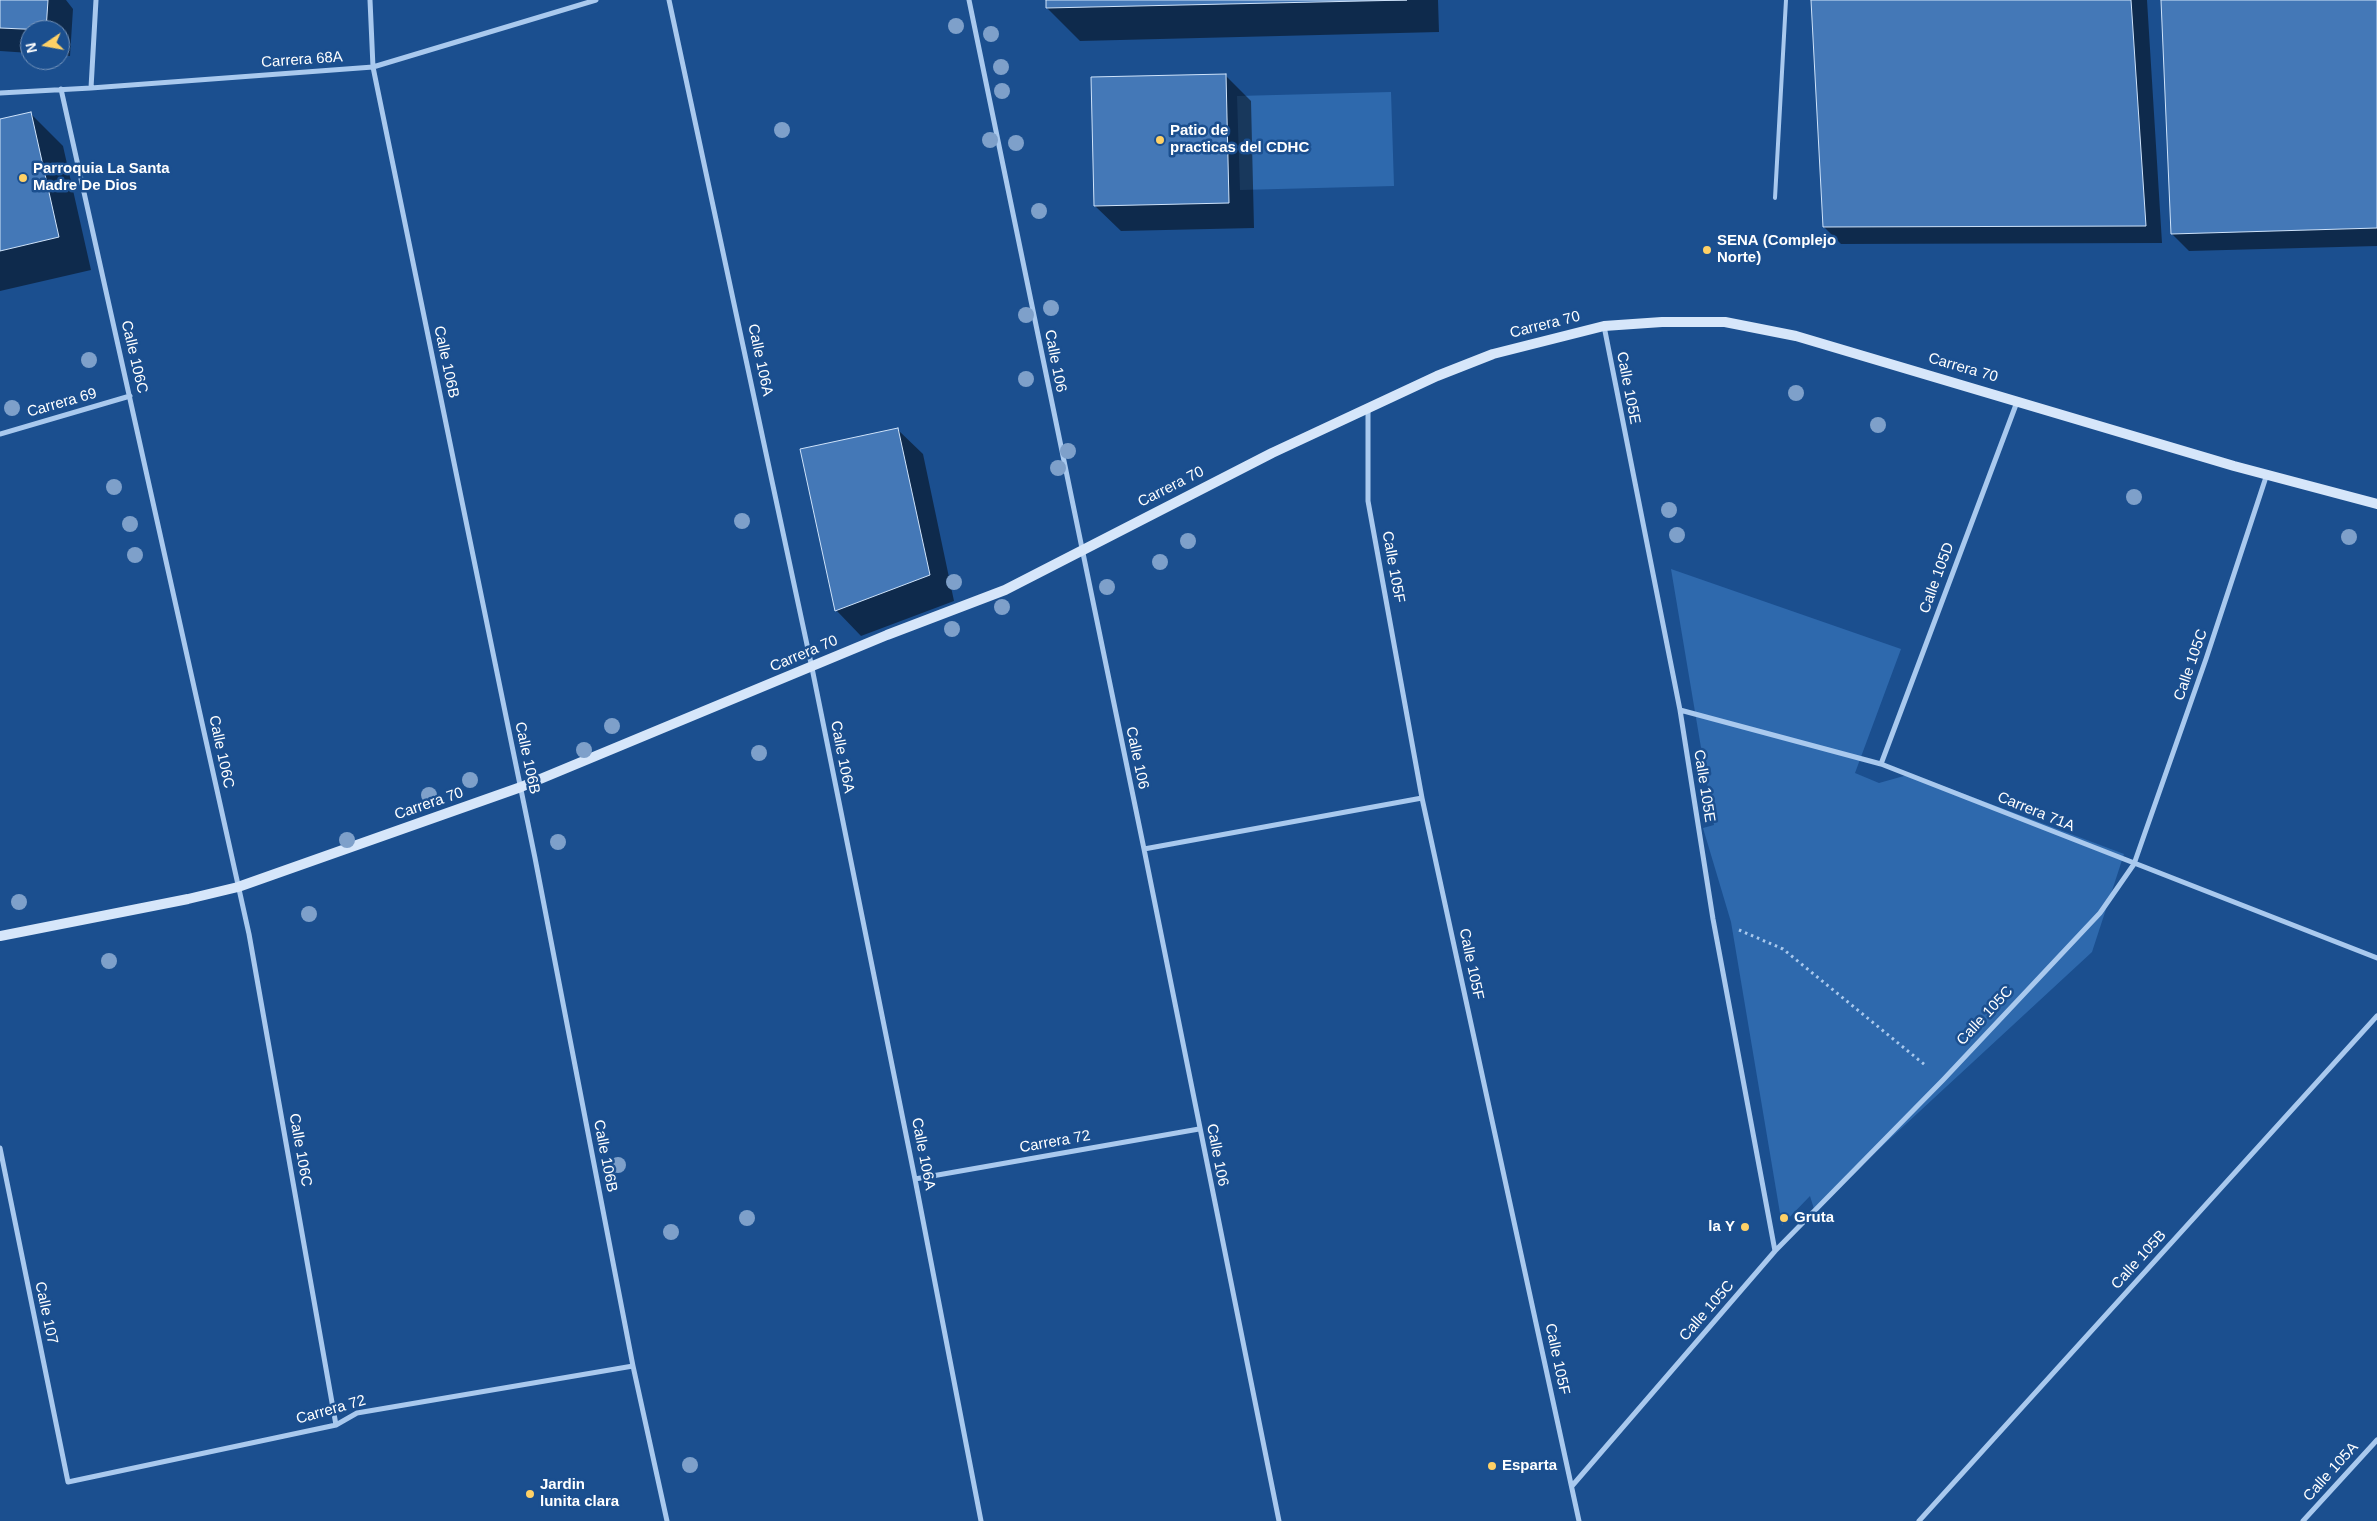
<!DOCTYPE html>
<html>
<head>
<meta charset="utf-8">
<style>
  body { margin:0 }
  #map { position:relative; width:2377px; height:1521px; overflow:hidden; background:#1b4f8f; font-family:Helvetica,sans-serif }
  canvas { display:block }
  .north { position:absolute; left:20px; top:20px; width:50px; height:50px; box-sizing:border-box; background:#1b4f8f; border:1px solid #7695bc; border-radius:50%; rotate:258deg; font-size:14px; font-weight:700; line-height:20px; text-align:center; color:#fff }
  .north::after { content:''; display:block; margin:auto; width:18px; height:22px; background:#ffd166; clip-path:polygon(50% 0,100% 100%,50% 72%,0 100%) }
</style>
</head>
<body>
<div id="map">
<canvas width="2377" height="1521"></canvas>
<div class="north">N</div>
</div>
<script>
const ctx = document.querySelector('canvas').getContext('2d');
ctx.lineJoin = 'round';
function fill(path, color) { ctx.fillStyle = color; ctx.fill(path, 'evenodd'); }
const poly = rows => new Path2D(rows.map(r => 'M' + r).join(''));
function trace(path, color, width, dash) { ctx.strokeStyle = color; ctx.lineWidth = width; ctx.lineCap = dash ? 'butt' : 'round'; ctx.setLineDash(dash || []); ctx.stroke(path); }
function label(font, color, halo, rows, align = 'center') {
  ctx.font = font + ' Helvetica,sans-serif'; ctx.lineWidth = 5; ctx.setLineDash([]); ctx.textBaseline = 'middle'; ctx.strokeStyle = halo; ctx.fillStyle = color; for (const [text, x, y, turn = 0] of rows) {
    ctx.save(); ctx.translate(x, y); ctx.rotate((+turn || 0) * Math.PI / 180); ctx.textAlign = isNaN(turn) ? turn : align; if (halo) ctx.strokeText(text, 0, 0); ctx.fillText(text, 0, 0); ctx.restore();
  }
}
const green = poly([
  [1391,92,1394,186,1240,190,1237,96],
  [1671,569,1901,649,1855,773,1879,783,1911,774,2124,854,2092,952,1814,1209,1810,1196,1782,1225,1731,922,1703,828,1714,825]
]);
const shadow = poly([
  [0,0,66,0,73,9,70,56,60,55,60,30,30,30,30,53,0,51],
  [1047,0,1438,0,1439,32,1080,41,1047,8],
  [1812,0,2147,0,2162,243,1841,244,1824,227],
  [2162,0,2377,0,2377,246,2189,251,2172,234],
  [1225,75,1251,101,1254,228,1121,231,1095,206],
  [30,113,63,146,91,270,0,291,0,120],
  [897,429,923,454,954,601,861,636,836,610]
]);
const building = poly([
  [0,0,48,0,46,30,0,28,0,0],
  [1046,0,1407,0,1046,8,1046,0],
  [1811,0,2131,0,2146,226,1823,227,1811,0],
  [2161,0,2377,0,2377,228,2171,234,2161,0],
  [1226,74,1229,203,1094,206,1091,77,1226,74],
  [31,112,59,237,0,251,0,119,31,112],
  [898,428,930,575,835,611,800,449,898,428]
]);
const path = poly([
  [1739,930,1783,949,1925,1065]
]);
const lane = poly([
  [1775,198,1786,0]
]);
const street = poly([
  [370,0,373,67,535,858,633,1366,667,1521],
  [669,0,812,668,915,1179,981,1521],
  [969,0,1144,849,1279,1521],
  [91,88,96,0],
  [61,89,249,934,336,1425],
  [0,93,91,88,373,67,596,0],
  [1604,326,1680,710,1713,919,1775,1251],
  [1368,408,1368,501,1422,798,1579,1521],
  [0,434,130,396],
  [1680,710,1881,764,2377,958],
  [1881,764,2017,402],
  [1144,849,1422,798],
  [0,1148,68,1482,336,1425,357,1413,633,1366],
  [915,1179,1199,1129],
  [1572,1486,1775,1251,1943,1080,2100,913,2134,864,2206,659,2267,474],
  [1919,1521,2377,1016],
  [2303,1521,2377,1440]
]);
const secondary = poly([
  [0,936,188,899,238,887,521,787,887,635,1005,590,1272,453,1437,376,1493,354,1604,326,1662,322,1725,322,1796,336,2234,466,2377,504]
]);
const trees = [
  [956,26],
  [991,34],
  [1001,67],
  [1002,91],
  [782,130],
  [990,140],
  [1016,143],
  [1039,211],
  [1051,308],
  [1026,315],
  [89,360],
  [1026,379],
  [1796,393],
  [12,408],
  [1878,425],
  [1068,451],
  [1058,468],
  [114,487],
  [2134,497],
  [1669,510],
  [742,521],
  [130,524],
  [1677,535],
  [2349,537],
  [1188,541],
  [135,555],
  [1160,562],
  [954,582],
  [1107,587],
  [1002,607],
  [952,629],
  [612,726],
  [584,750],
  [759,753],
  [470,780],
  [429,795],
  [347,840],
  [558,842],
  [19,902],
  [309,914],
  [109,961],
  [618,1165],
  [747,1218],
  [671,1232],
  [690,1465]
];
const markers = [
  [1160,140,5,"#ffd166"],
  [23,178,5,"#ffd166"],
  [1707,250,5,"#ffd166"],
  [1784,1218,5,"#ffd166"],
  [1745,1227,5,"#ffd166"],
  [1492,1466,5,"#ffd166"],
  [530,1494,5,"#ffd166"]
];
const streetNames = [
  ["Carrera 68A",302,60,-4],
  ["Carrera 70",1545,325,-14],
  ["Calle 106C",134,357,77],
  ["Calle 106A",760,360,78],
  ["Calle 106",1055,361,79],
  ["Calle 106B",446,362,78],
  ["Carrera 70",1963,368,16],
  ["Calle 105E",1628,388,79],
  ["Carrera 69",62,403,-16],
  ["Carrera 70",1171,487,-27],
  ["Calle 105F",1393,567,80],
  ["Calle 105D",1937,578,-70],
  ["Carrera 70",804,654,-23],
  ["Calle 105C",2191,665,-71],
  ["Calle 106C",221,752,78],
  ["Calle 106A",842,757,79],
  ["Calle 106B",527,758,78],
  ["Calle 106",1137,758,78],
  ["Calle 105E",1704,786,81],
  ["Carrera 70",429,804,-19],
  ["Carrera 71A",2036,812,22],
  ["Calle 105F",1471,964,78],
  ["Calle 105C",1985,1016,-47],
  ["Carrera 72",1055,1142,-10],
  ["Calle 106C",300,1150,80],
  ["Calle 106A",923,1154,79],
  ["Calle 106",1217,1155,79],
  ["Calle 106B",605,1156,79],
  ["Calle 105B",2139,1260,-48],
  ["Calle 105C",1707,1311,-49],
  ["Calle 107",46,1313,78],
  ["Calle 105F",1557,1359,78],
  ["Carrera 72",331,1410,-16],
  ["Calle 105A",2331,1472,-48]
];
const poiNames = [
  ["Patio de",1170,131],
  ["practicas del CDHC",1170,148],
  ["Parroquia La Santa",33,169],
  ["Madre De Dios",33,186],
  ["SENA (Complejo",1717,241],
  ["Norte)",1717,258],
  ["Gruta",1794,1218],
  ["la Y",1735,1227,"right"],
  ["Esparta",1502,1466],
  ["Jardin",540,1485],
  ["lunita clara",540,1502]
];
fill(green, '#2e69ad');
fill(shadow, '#0007');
fill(building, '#4478b7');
trace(building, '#cfe3fa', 1);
trace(path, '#a9c9ee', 3, [2.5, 4]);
trace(lane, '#a9c9ee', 4);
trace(street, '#a9c9ee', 5);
trace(secondary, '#d6e6fa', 10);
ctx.fillStyle = '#7ea0ca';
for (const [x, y] of trees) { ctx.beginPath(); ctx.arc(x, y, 8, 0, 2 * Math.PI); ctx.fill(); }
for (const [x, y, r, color] of markers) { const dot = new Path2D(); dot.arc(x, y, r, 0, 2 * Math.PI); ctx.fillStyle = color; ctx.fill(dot); trace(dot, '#1b4f8f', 2); }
label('15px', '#fff', '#1b4f8f', streetNames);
label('bold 15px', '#fff', '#1b4f8f', poiNames, 'left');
</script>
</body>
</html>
